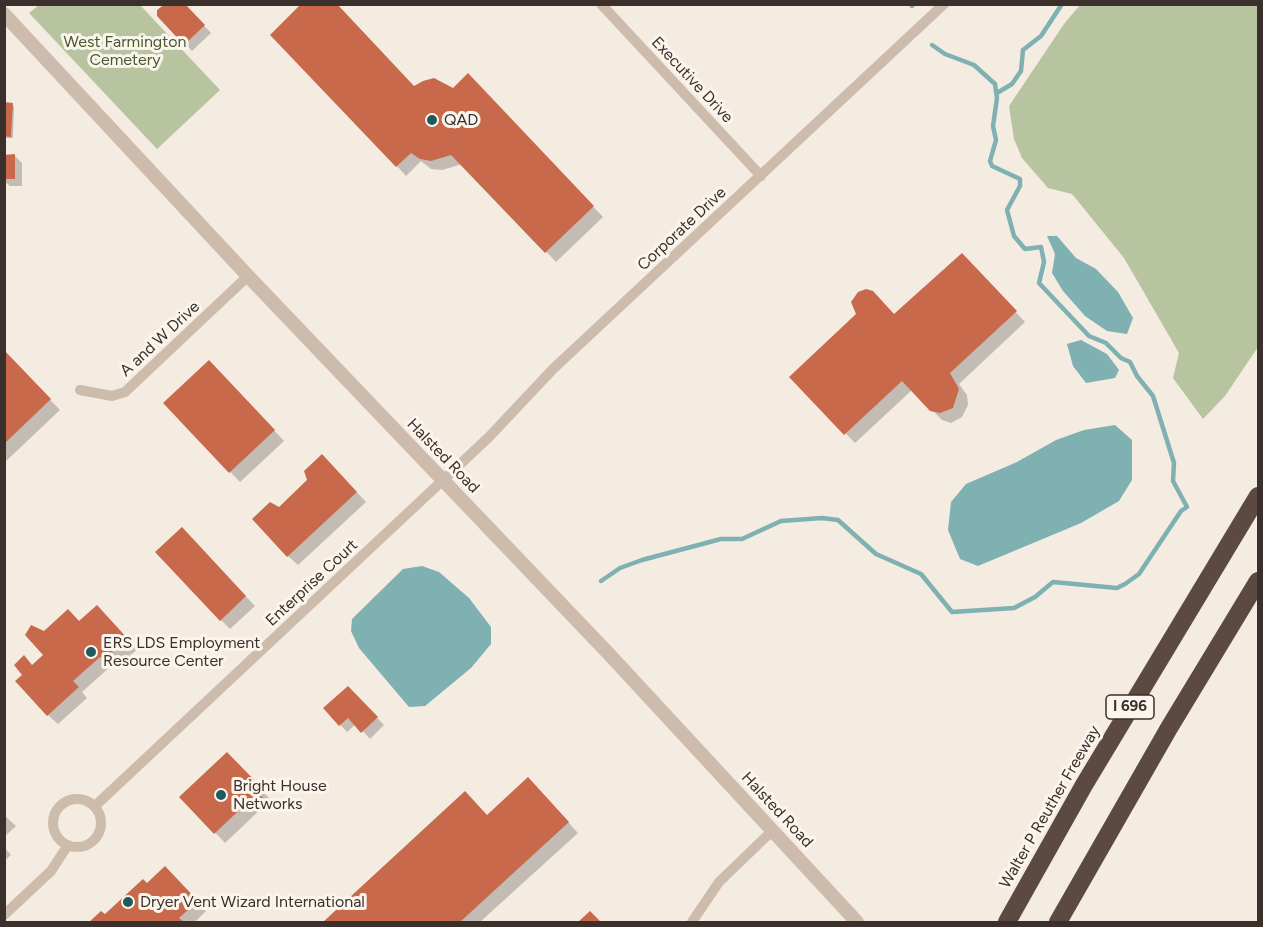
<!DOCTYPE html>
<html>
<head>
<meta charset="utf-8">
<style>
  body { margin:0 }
  #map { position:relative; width:1263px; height:927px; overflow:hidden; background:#f4ebe1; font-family:Figtree,sans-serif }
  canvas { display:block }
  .frame { position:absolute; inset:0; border:6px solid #3b302b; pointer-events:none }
</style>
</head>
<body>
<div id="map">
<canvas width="1263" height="927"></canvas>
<div class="frame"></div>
</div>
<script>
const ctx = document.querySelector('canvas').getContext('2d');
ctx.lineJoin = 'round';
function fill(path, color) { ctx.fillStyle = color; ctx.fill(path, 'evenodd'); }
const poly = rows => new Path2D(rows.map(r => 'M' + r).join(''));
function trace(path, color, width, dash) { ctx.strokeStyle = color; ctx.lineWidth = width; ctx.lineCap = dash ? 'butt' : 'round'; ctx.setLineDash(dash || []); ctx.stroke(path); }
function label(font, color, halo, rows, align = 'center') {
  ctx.font = font + ' Figtree,sans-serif'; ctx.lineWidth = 6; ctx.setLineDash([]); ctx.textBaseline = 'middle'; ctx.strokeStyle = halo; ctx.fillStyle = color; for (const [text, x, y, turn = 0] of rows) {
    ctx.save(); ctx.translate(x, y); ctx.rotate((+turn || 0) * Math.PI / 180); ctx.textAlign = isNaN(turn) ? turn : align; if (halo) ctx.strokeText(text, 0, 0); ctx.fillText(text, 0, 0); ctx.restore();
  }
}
const green = poly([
  [39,5,140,5,220,90,157,149,29,13],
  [1080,5,1258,5,1258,347,1225,396,1203,419,1173,378,1179,353,1124,258,1072,194,1048,188,1022,158,1014,139,1009,106,1064,24]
]);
const water = poly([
  [1047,236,1057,236,1076,258,1096,269,1118,292,1133,318,1127,334,1107,331,1085,316,1063,291,1052,273,1055,254],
  [1081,340,1107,354,1119,370,1115,378,1086,383,1073,366,1067,344],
  [1115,425,1132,440,1132,480,1119,501,1081,523,978,566,960,559,948,530,951,502,966,484,1017,462,1056,440,1084,430],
  [422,566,439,572,469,598,491,627,491,644,471,668,425,706,409,707,359,648,351,631,352,619,403,569]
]);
const shadow = poly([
  [183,4,211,33,192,51,158,15],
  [478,85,603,217,556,262,462,164,442,170,431,169,421,161,406,176,397,166,415,88,453,89],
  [4,104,14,106,13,138,4,138],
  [4,156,15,156,22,163,22,186,10,186,4,181],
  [972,265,1025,322,959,384,967,395,968,405,962,417,951,423,942,420,912,390,855,443,791,377,895,316],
  [4,352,60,410,4,463],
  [219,372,284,441,240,482,165,404],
  [332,466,366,502,298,565,288,556,279,509],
  [192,539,255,606,230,629,221,620],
  [106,617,137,650,113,668,111,666,82,692,87,698,58,724,48,715,32,666,45,655,44,633],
  [348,688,384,725,370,739,356,724,347,732,325,708],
  [227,754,270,799,266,803,271,809,268,812,263,807,225,843,182,797],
  [538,789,578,833,480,922,326,922,487,817],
  [4,815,16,826,4,837],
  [4,847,11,855,4,861],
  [175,878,206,911,195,922,91,922,101,913,105,916,147,885]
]);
const stream = poly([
  [912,6,913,4],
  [997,93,1012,84,1021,71,1023,50,1041,36,1062,4],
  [601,581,620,568,642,560,721,539,742,539,781,521,822,518,838,520,876,554,921,574,952,612,1014,608,1035,597,1053,582,1117,588,1125,584,1139,574,1181,511,1187,507,1173,481,1174,463,1153,396,1137,376,1130,362,1121,358,1106,343,1089,336,1039,283,1044,262,1041,247,1025,249,1014,236,1007,210,1020,186,1020,179,992,166,990,161,996,140,993,126,997,98,995,84,974,65,945,54,932,45]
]);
const building = poly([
  [165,4,185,4,205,25,184,45,157,16,157,10],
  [301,4,337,4,414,86,423,81,434,78,453,88,468,73,594,206,545,253,451,155,431,161,420,159,411,153,396,167,270,35],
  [4,102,13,103,11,137,4,136],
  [15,154,15,179,4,179,4,155],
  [962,253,1017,311,950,373,959,389,953,408,940,413,930,411,902,381,844,435,789,377,856,314,851,302,858,292,866,289,873,291,894,314],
  [4,350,51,399,4,444],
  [209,360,275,430,229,473,163,403],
  [322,454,357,492,287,557,252,519,270,502,279,507,307,480,304,471],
  [182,527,246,596,220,621,155,552],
  [97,605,128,639,103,659,100,657,73,681,79,687,47,716,15,681,22,675,14,665,24,655,32,665,43,655,25,635,31,625,44,631,68,609,79,621],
  [348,686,378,717,361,733,348,718,339,726,323,708],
  [227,752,262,788,257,792,263,798,257,804,252,798,214,834,179,797],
  [528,777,569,822,460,922,323,922,465,791,487,815],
  [165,866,198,901,179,918,184,922,89,922,101,911,105,914,143,879,147,883],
  [590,911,601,922,578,922]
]);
const minor = poly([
  [601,4,761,176],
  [80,390,112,396,125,392,248,276],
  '53 823a24 24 0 1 1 48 0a24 24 0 1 1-48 0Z',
  [95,806,489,437,553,369,944,4],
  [4,915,51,871,68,845],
  [692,922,719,882,773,830]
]);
const tertiary = poly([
  [4,14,248,276,608,653,857,922]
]);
const motorway = poly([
  [1007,922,1084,785,1258,496],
  [1058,922,1169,728,1258,581]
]);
const markers = [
  [432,120,6,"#1f5a5e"],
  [91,652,6,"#1f5a5e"],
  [221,795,6,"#1f5a5e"],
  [128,902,6,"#1f5a5e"]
];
const shields = [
  [1130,707,48]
];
const shieldNames = [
  ["I 696",1130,707]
];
const parkNames = [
  ["West Farmington",125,42],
  ["Cemetery",125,60]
];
const streetNames = [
  ["Executive Drive",692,80,47],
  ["Corporate Drive",682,229,-43],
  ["A and W Drive",160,339,-43],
  ["Halsted Road",443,456,46],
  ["Enterprise Court",312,583,-43],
  ["Walter P Reuther Freeway",1050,807,-60],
  ["Halsted Road",777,810,47]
];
const poiNames = [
  ["QAD",444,120],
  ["ERS LDS Employment",103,643],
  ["Resource Center",103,661],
  ["Bright House",233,786],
  ["Networks",233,804],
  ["Dryer Vent Wizard International",140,902]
];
fill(green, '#b8c4a0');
fill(water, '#7fb0b2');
fill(shadow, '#0003');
trace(stream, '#7fb0b2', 4.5);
fill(building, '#c8694b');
trace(minor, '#cdbbac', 10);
trace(tertiary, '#cdbbac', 14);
trace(motorway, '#5c4a42', 18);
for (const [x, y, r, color] of markers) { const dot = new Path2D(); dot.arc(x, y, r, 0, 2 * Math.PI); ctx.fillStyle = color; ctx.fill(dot); trace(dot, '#fbf5ee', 2); }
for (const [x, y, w] of shields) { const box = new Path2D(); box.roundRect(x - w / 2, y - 12, w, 24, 4.5); ctx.fillStyle = '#fbf5ee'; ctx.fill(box); trace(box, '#3b302b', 1.5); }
label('bold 15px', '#3b302b', null, shieldNames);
label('16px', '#4a5a2e', '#fbf5ee', parkNames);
label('16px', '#3b302b', '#fbf5ee', streetNames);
label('16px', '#3b302b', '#fbf5ee', poiNames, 'left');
</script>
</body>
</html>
